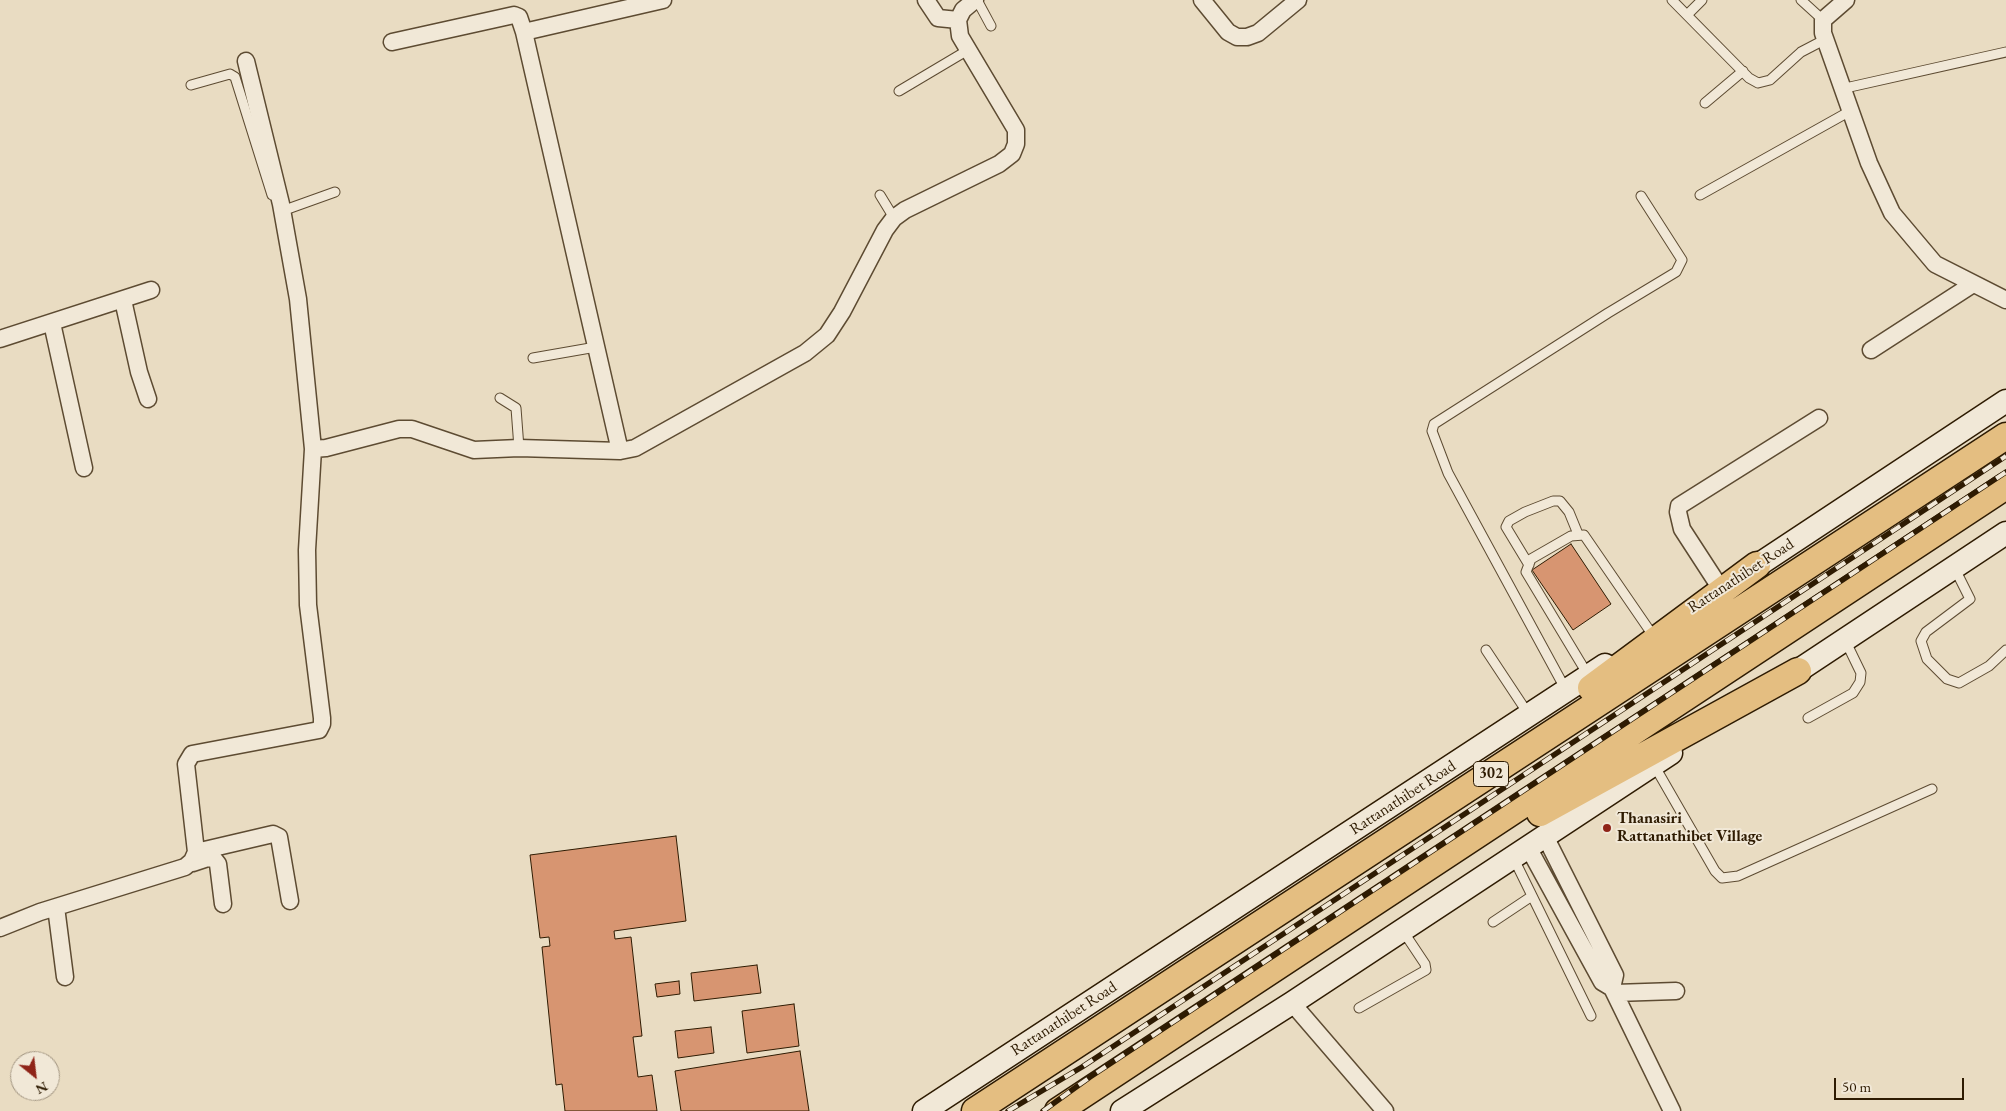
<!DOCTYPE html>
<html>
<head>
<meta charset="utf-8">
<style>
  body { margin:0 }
  #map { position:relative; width:2006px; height:1111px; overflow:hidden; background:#e9dcc2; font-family:"EB Garamond",serif }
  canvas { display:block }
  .north { position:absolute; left:10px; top:1051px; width:50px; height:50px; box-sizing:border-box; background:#f1e8d7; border:1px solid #a39682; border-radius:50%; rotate:151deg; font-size:14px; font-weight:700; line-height:20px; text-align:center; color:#2e1b02 }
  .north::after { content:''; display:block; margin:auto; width:18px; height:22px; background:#8f2418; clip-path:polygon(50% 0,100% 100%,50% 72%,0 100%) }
  .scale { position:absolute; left:1834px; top:1078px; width:130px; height:22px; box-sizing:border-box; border:2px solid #2e1b02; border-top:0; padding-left:6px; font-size:15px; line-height:18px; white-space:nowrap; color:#2e1b02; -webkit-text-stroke:4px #f1e8d7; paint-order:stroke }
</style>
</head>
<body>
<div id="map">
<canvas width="2006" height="1111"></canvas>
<div class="north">N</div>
<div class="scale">50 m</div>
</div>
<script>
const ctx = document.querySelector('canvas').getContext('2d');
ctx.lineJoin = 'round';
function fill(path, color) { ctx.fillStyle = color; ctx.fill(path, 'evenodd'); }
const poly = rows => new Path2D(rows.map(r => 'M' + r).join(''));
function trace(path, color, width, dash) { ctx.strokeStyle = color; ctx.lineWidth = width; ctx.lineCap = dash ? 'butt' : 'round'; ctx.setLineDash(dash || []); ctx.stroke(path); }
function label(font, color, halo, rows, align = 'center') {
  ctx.font = font + ' "EB Garamond",serif'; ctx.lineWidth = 4; ctx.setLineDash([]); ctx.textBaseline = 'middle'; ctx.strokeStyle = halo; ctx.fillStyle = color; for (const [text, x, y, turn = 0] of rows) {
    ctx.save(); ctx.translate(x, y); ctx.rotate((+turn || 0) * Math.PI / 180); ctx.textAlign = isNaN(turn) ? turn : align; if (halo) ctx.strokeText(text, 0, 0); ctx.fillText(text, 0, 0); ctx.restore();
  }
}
const building = poly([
  [1571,544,1611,604,1573,630,1532,570,1571,544],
  [676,836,686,921,614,931,615,939,631,937,642,1036,633,1037,638,1077,652,1075,657,1111,565,1111,562,1084,556,1085,542,947,550,946,549,937,540,938,530,855,676,836],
  [757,965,761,993,694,1001,691,973,757,965],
  [679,981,680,994,657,997,655,984,679,981],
  [794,1004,799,1046,747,1053,742,1011,794,1004],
  [711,1027,714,1053,678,1058,675,1031,711,1027],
  [800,1051,809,1111,681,1111,675,1071,800,1051]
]);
const lane = poly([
  [977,0,991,26],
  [1672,0,1749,78,1758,83,1770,80,1801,52,1824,40],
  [1801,0,1823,20],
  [1688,14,1702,0],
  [191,85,230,74,235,77,272,195],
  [1841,89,2006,52],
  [899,91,968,50],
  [1705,103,1743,71],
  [880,195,894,218],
  [1700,195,1852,110],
  [282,211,335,192],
  [533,358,596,347],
  [500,398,516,408,519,448],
  [1529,565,1506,527,1509,521,1525,512,1553,501,1560,501,1569,512,1578,534],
  [1954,567,1970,599,1926,632,1921,641,1927,659,1947,679,1959,683,1989,666,2006,650],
  [1486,650,1529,715],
  [1588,675,1526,572,1531,559,1571,536,1584,535,1652,634],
  [1566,690,1448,473,1432,431,1434,424,1608,313,1676,272,1682,260,1641,196],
  [1808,718,1853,693,1860,682,1861,673,1845,640],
  [1654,765,1715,871,1722,878,1738,876,1932,789],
  [1513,857,1591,1016],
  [1493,922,1532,896],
  [1359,1008,1426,970,1425,964,1403,931]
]);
const street = poly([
  [926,0,938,18,958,20],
  [1202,0,1228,32,1237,37,1247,37,1258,33,1298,0],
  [1846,0,1823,20,1823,33,1869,163,1892,213,1935,264,2006,300],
  [392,42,514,15,519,17,524,32],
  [246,61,281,204,298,299,313,449],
  [123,300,139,372,148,399],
  [52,323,84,468],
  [0,339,151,290],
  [1871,350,1973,284],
  [620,451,524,32,663,0],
  [1721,589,1682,529,1678,512,1679,506,1819,418],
  [1528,847,1602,982,1612,988,1615,975,1545,836],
  [196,852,273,834,279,837,290,901],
  [193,863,208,858,214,859,218,864,223,904],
  [56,907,65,977],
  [0,928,40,912,185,867,192,861,196,852,186,764,192,754,319,730,322,724,322,718,308,605,307,550,313,449,326,448,399,429,412,429,474,450,519,448,620,451,635,448,805,353,827,335,842,312,885,230,894,218,905,210,999,164,1012,154,1016,144,1016,130,960,36,958,20,963,10,975,0],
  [1612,988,1672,1111],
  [1615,993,1676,991],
  [1292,1003,1385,1111]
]);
const secondary = poly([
  [1743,575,2006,401],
  [1784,680,2006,533],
  [924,1111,1605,665],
  [1122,1111,1292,1003,1671,753]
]);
const primary = poly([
  [1591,688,1757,565],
  [1540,813,1798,671],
  [975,1111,2006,436],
  [1058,1111,2006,486]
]);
const rail = poly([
  [1008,1111,1082,1067,2006,456],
  [1043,1111,1090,1077,2006,472]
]);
const markers = [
  [1607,828,5,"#8f2418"]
];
const shields = [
  [1491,774,35]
];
const shieldNames = [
  ["302",1491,774]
];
const streetNames = [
  ["Rattanathibet Road",1741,576,-33],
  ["Rattanathibet Road",1403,798,-33],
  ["Rattanathibet Road",1064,1019,-33]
];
const poiNames = [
  ["Thanasiri",1617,819],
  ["Rattanathibet Village",1617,837]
];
fill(building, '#d79571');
trace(building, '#2e1b02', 1);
trace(lane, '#5d4b32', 11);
trace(street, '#5d4b32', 19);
trace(secondary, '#2e1b02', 25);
trace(primary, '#2e1b02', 29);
trace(lane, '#f1e8d7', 9);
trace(street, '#f1e8d7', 16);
trace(secondary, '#f1e8d7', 22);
trace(primary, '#e4be81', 26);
trace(rail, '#2e1b02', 5.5);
trace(rail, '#f1e8d7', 4, [11]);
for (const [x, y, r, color] of markers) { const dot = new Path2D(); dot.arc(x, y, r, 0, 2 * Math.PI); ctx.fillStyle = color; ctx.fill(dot); trace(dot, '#f1e8d7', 2); }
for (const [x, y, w] of shields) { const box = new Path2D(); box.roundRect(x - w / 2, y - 12.5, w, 25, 4); ctx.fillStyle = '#f1e8d7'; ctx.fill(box); trace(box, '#2e1b02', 1); }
label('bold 15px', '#2e1b02', null, shieldNames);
label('16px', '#2e1b02', '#f1e8d7', streetNames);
label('bold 16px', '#2e1b02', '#f1e8d7', poiNames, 'left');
</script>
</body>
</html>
